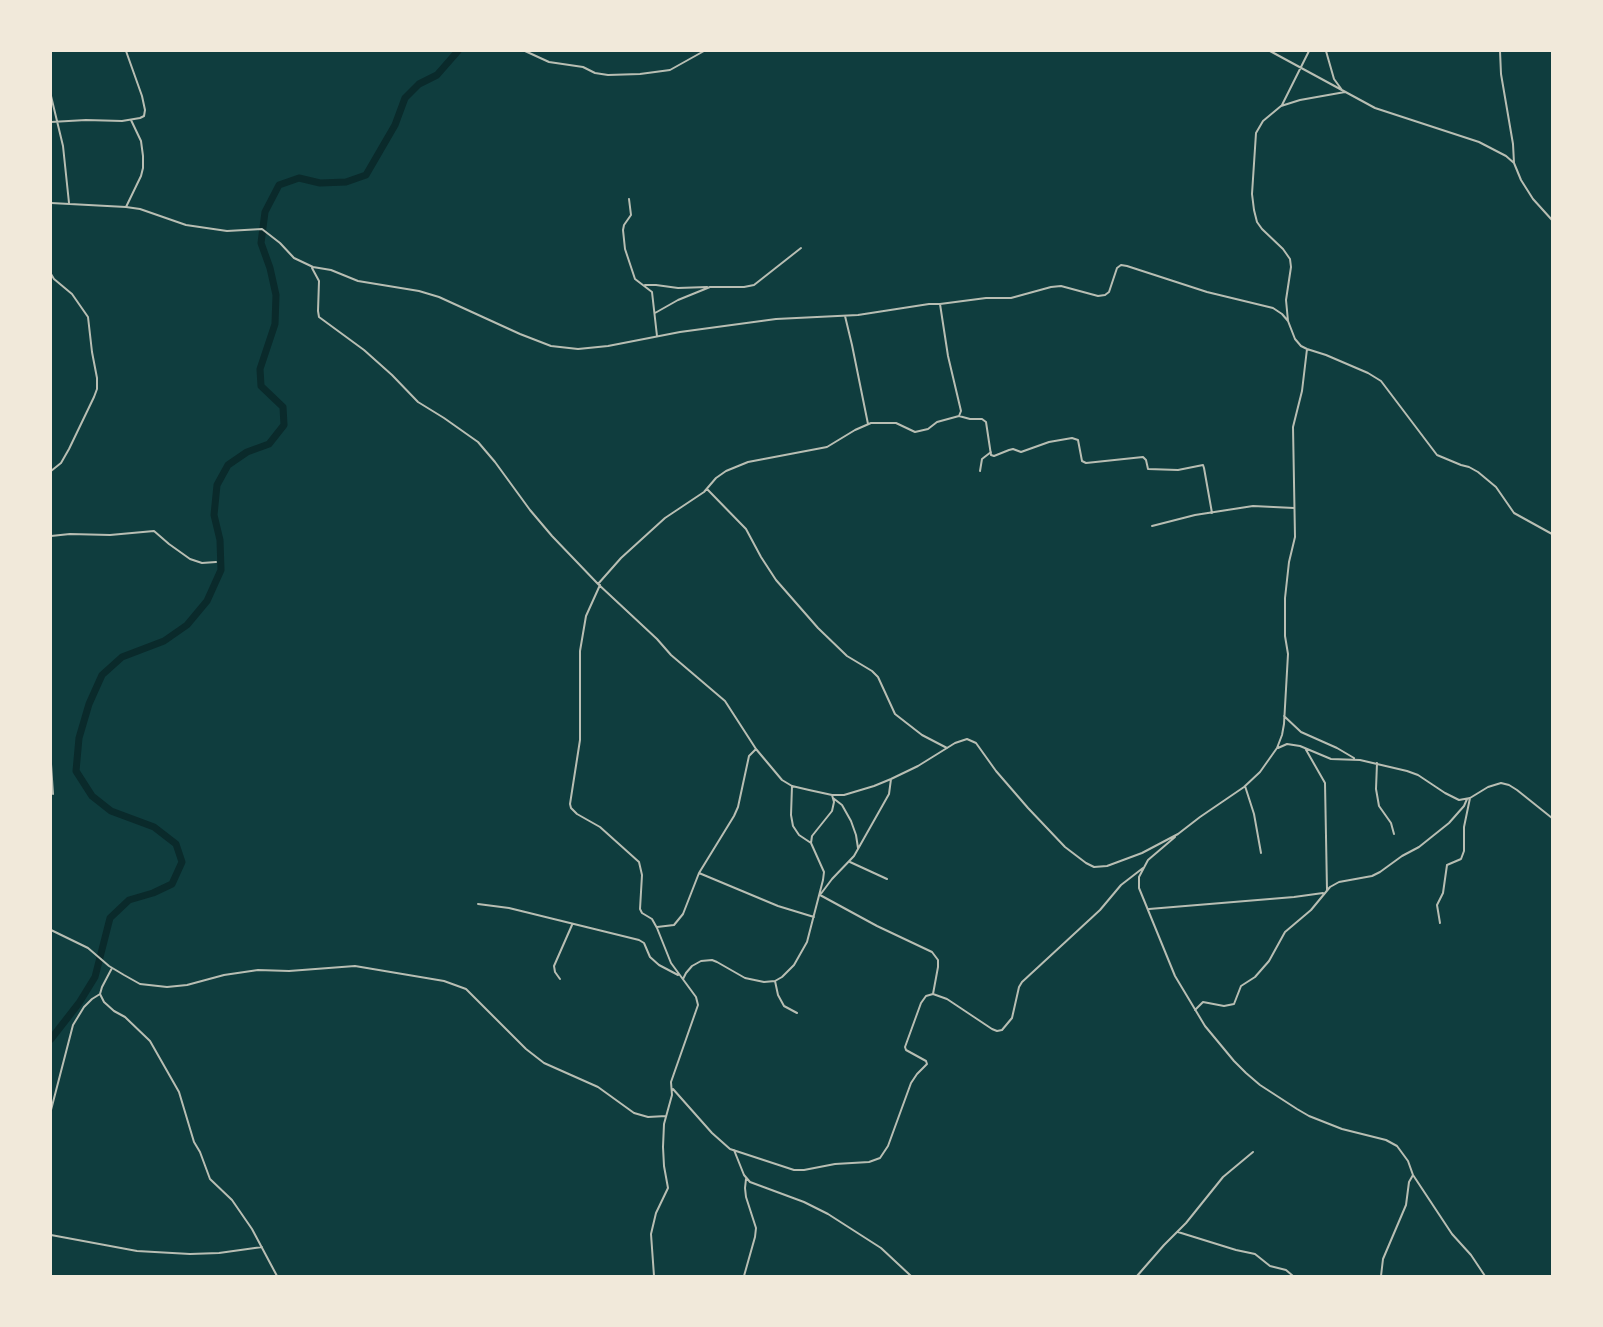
<!DOCTYPE html>
<html>
<head>
<meta charset="utf-8">
<style>
  body { margin:0 }
  #map { position:relative; width:1603px; height:1327px; overflow:hidden; background:#0f3d3e; font-family:"Noto Sans",sans-serif }
  canvas { display:block }
  .frame { position:absolute; inset:0; border:52px solid #f1e9da; pointer-events:none }
</style>
</head>
<body>
<div id="map">
<canvas width="1603" height="1327"></canvas>
<div class="frame"></div>
</div>
<script>
const ctx = document.querySelector('canvas').getContext('2d');
ctx.lineJoin = 'round';
const poly = rows => new Path2D(rows.map(r => 'M' + r).join(''));
function trace(path, color, width, dash) { ctx.strokeStyle = color; ctx.lineWidth = width; ctx.lineCap = dash ? 'butt' : 'round'; ctx.setLineDash(dash || []); ctx.stroke(path); }
const river = poly([
  [51,1039,79,1003,95,977,110,918,129,900,153,893,172,884,182,862,176,844,154,827,111,811,92,796,76,771,79,738,89,704,102,675,122,657,164,641,187,625,207,601,221,570,220,540,214,515,217,485,228,465,247,452,269,444,284,425,283,407,261,386,260,369,275,324,276,295,270,268,261,243,265,212,279,185,299,178,320,183,346,182,366,175,395,125,405,98,419,84,437,75,458,51]
]);
const minor = poly([
  [525,51,549,62,583,67,595,73,608,75,640,74,670,70,704,51],
  [1270,51,1375,108,1479,142,1506,156,1514,163,1521,180,1533,199,1552,220],
  [1326,51,1334,79,1342,90],
  [1500,51,1501,74,1513,144,1514,163],
  [51,96,63,146,69,203],
  [1282,105,1309,51],
  [51,122,86,120,122,121,140,118,144,116,145,110,142,96,126,51],
  [629,199,631,215,624,225,623,230,625,249,635,279,652,292,657,336],
  [51,203,126,207,140,209,186,225,227,231,262,229,280,243,294,258,313,267,331,270,358,281,419,291,439,297,520,334,551,346,578,349,608,346,680,332,776,319,858,315,929,304,940,304,986,298,1011,298,1051,287,1061,286,1098,296,1105,295,1109,292,1117,268,1121,265,1127,266,1207,292,1273,308,1282,314,1288,321,1295,339,1301,346,1307,349,1326,355,1368,373,1381,381,1437,455,1461,465,1469,467,1478,472,1496,487,1514,513,1552,534],
  [126,207,141,176,143,168,143,156,141,141,131,120],
  [312,268,319,281,318,311,319,317,364,350,392,375,418,402,444,418,478,442,495,462,530,510,552,536,598,584,657,639,671,655,725,701,756,749,782,780,792,786,809,790,832,795,844,795,874,786,891,779,918,766,955,743,967,739,976,743,996,771,1028,808,1065,847,1086,863,1094,867,1107,866,1142,853,1178,834],
  [51,274,54,279,72,294,88,317,92,352,97,378,97,389,94,397,69,449,61,463,51,471],
  [645,285,656,285,678,288,707,287],
  [655,313,678,300,710,287,744,287,754,285,801,248],
  [845,316,852,345,868,424],
  [1288,321,1286,300,1291,267,1290,259,1283,249,1262,229,1257,222,1254,210,1252,194,1256,133,1263,121,1281,106,1300,100,1345,92],
  [959,416,970,419,982,419,986,422,991,455,994,456,1009,450,1013,449,1021,452,1049,442,1072,438,1078,440,1082,461,1086,463,1143,457,1146,460,1148,469,1178,470,1203,465,1204,468,1212,513],
  [980,471,982,459,991,452],
  [707,489,746,529,761,557,776,580,818,628,847,656,872,671,878,677,895,714,922,735,947,748],
  [1152,526,1195,515,1253,506,1294,508],
  [51,536,70,534,110,535,154,531,169,544,190,559,202,563,216,562],
  [598,584,621,558,665,518,704,492,716,478,726,471,748,462,827,447,855,430,871,423,896,423,915,432,928,429,937,422,959,416,961,411,948,356,940,304],
  [600,585,586,616,580,651,580,740,570,804,571,808,577,814,600,827,639,862,642,875,640,909,642,913,652,919,657,928,671,963,696,997,698,1005,671,1082,672,1095,664,1124,663,1147,664,1166,668,1188,656,1213,651,1234,654,1276],
  [1284,716,1301,732,1337,748,1354,758],
  [1278,748,1287,744,1300,746,1331,759,1360,760,1407,771,1418,775,1445,793,1459,800,1470,798,1488,787,1501,783,1509,785,1517,790,1552,818],
  [1305,748,1325,783,1327,890],
  [1377,763,1376,789,1379,806,1391,823,1394,834],
  [51,764,53,794],
  [891,779,889,794,854,856,832,879,820,895,877,926,932,952,938,960,938,967,933,994],
  [792,786,791,815,793,826,799,835,811,843],
  [1245,786,1254,814,1261,853],
  [833,798,842,805,851,821,856,835,858,848],
  [1178,834,1200,817,1244,787,1260,772,1277,748,1282,735,1284,724,1288,654,1285,636,1285,598,1289,562,1295,537,1293,427,1302,391,1307,349],
  [1175,837,1148,860,1139,877,1139,888,1175,976,1205,1026,1234,1061,1246,1073,1260,1085,1297,1109,1309,1116,1342,1129,1386,1140,1397,1146,1408,1161,1413,1175,1452,1234,1471,1255,1485,1276],
  [850,862,887,879],
  [699,873,778,906,814,917],
  [478,904,509,908,639,940,644,943,650,957,659,965,678,975],
  [1149,909,1294,897,1323,893],
  [1440,923,1437,905,1443,893,1447,865,1461,859,1464,851,1464,827,1470,798],
  [657,927,674,925,683,914,699,873,734,816,738,807,749,756,756,749],
  [51,930,88,948,109,966,124,975,140,984,167,987,187,985,224,975,258,970,289,971,355,966,444,981,466,989,526,1049,544,1063,598,1087,634,1113,648,1117,666,1116],
  [112,968,102,987,100,994,104,1002,114,1011,125,1017,150,1041,179,1092,194,1142,200,1152,210,1179,232,1200,252,1229,277,1276],
  [560,979,555,972,554,966,572,925],
  [683,979,686,973,692,966,701,961,712,960,717,962,745,978,764,982,775,981,782,977,794,965,807,942,823,880,824,872,811,843,812,836,832,811,834,802,832,795],
  [775,981,778,995,784,1006,797,1013],
  [1195,1010,1203,1002,1224,1006,1234,1004,1241,986,1255,977,1269,961,1285,932,1311,910,1330,887,1339,882,1372,876,1380,872,1402,856,1419,847,1449,823,1464,806,1467,799],
  [673,1089,712,1133,730,1149,794,1170,804,1170,835,1164,869,1162,880,1158,888,1146,911,1083,917,1074,927,1064,926,1061,906,1050,905,1047,921,1003,926,996,933,994,947,999,992,1029,997,1031,1002,1030,1012,1018,1019,987,1022,982,1100,910,1121,885,1143,868],
  [51,1110,73,1025,84,1007,92,999,100,994],
  [734,1150,744,1175,750,1182,804,1202,828,1214,881,1248,911,1276],
  [1178,1232,1236,1250,1255,1254,1270,1266,1286,1270,1293,1276],
  [51,1235,137,1251,190,1254,219,1253,262,1247],
  [744,1276,755,1237,756,1228,746,1197,745,1188,746,1179],
  [1137,1276,1164,1245,1186,1223,1223,1177,1253,1152],
  [1381,1276,1383,1259,1406,1205,1409,1182,1413,1175]
]);
trace(river, '#0a2a2b', 7);
trace(minor, '#b8beb3', 2);
</script>
</body>
</html>
